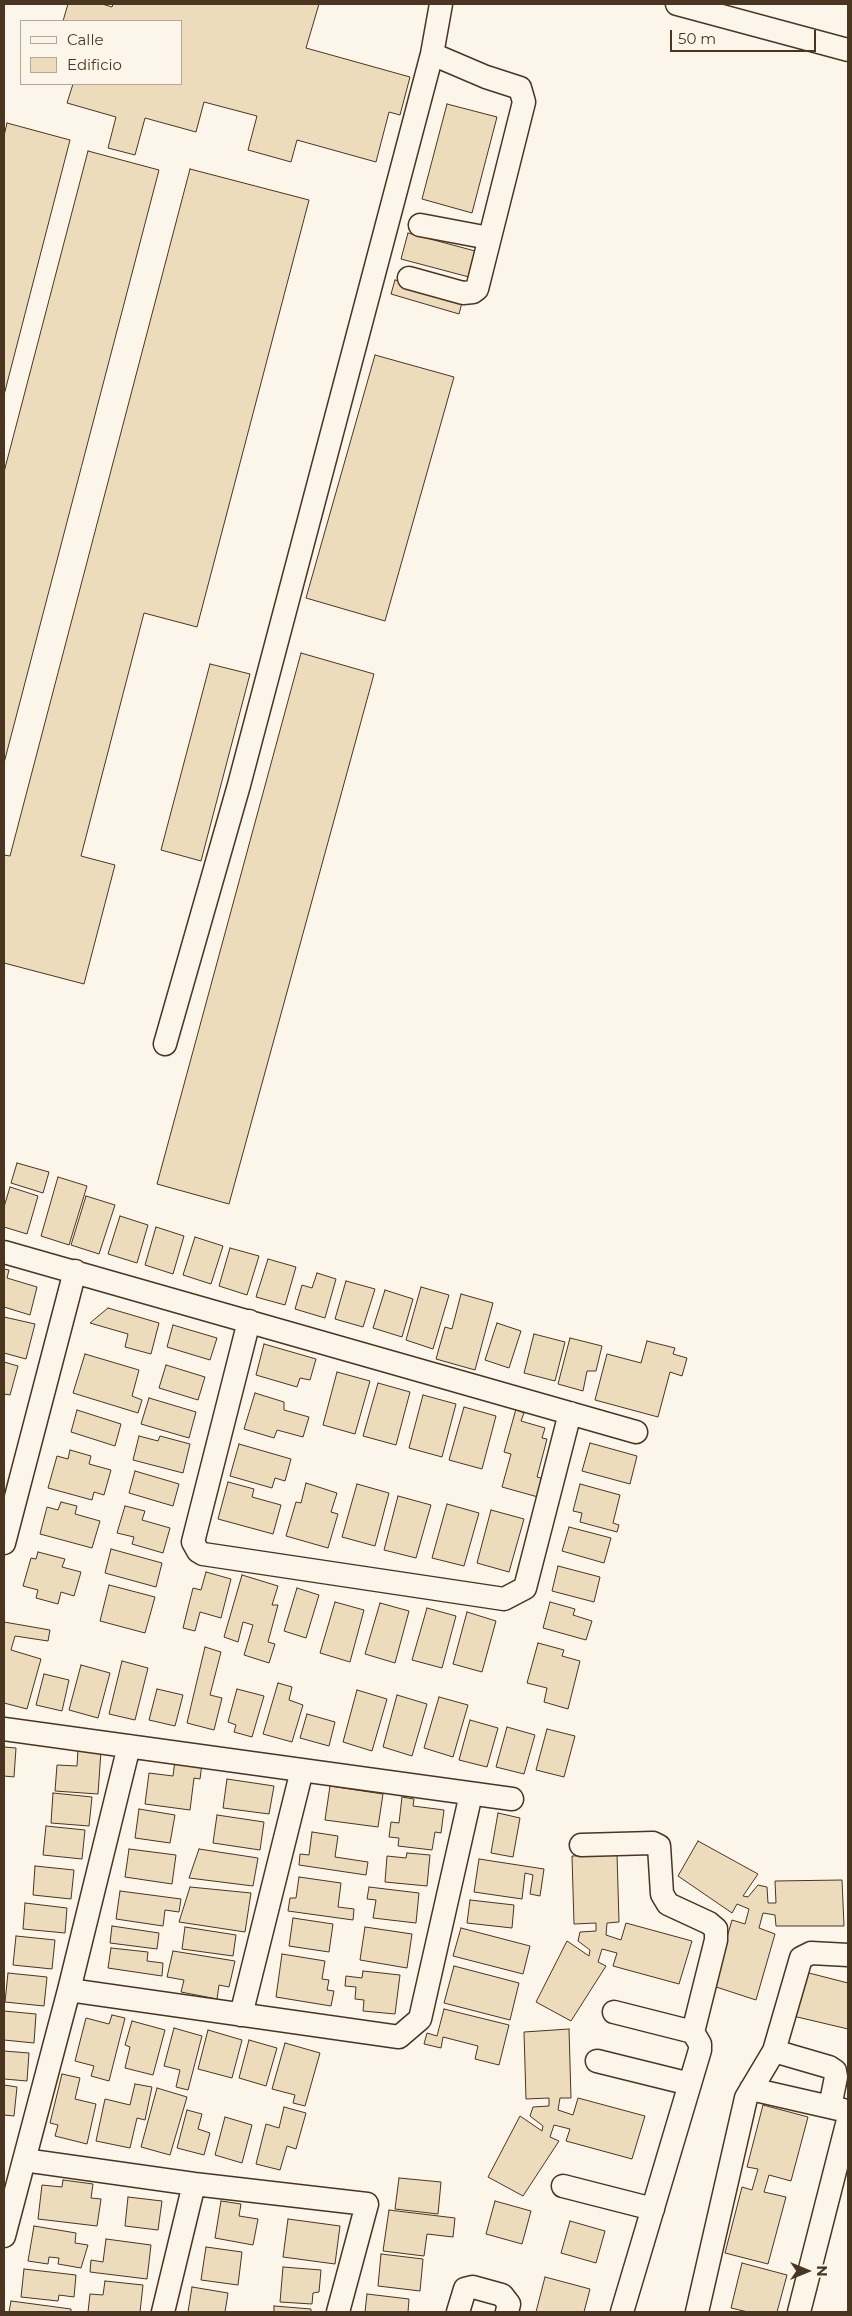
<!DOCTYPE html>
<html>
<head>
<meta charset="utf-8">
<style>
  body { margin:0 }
  #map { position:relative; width:852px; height:2316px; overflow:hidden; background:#fbf6e9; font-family:Montserrat,sans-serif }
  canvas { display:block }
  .frame { position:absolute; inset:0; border:5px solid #4a3520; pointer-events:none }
  .legend { position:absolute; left:20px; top:20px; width:162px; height:65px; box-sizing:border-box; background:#fbf6e9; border:1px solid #b4a999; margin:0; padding:6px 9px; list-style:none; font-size:15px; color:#4a3520 }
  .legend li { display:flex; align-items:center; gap:10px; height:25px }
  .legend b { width:25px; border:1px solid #b4a999 }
  .north { position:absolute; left:782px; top:2246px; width:50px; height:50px; -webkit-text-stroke:4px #fbf6e9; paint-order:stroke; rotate:90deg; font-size:14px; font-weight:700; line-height:20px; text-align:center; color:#4a3520 }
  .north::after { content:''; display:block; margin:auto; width:18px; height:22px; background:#4a3520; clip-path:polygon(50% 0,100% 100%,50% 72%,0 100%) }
  .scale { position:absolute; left:670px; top:30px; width:146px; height:22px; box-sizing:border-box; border:2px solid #4a3520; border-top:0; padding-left:6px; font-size:15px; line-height:18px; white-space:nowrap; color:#4a3520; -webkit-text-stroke:4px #fbf6e9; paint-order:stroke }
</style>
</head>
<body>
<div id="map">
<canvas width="852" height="2316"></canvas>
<div class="frame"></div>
<ul class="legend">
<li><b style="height:6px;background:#fbf6e9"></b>Calle</li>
<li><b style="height:14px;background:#ecdcbc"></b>Edificio</li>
</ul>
<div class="north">N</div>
<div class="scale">50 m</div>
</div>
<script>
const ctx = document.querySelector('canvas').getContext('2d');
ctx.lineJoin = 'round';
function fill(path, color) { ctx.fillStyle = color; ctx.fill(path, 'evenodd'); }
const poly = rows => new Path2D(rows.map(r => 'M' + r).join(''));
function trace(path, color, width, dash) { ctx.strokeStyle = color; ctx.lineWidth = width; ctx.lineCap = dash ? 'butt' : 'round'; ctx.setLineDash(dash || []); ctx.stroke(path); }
const building = poly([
  [68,4,102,4,112,7,113,4,319,4,306,48,410,77,400,115,389,112,376,162,297,140,291,162,248,150,257,116,204,102,196,132,145,118,135,155,108,148,116,117,67,103,73,84,181,84,181,21,63,21,68,4],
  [447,104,497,117,472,213,422,199,447,104],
  [7,123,70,140,4,395,4,136,7,123],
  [88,151,159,170,4,763,4,472,88,151],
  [190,169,309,200,197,627,144,613,81,856,115,865,84,984,4,963,4,855,10,856,190,169],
  [408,233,475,251,469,277,401,259,408,233],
  [395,280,463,299,459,314,391,294,395,280],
  [375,355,454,377,385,621,306,598,375,355],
  [301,653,374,674,229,1204,157,1184,301,653],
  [210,664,250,674,201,861,161,850,210,664],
  [17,1163,49,1172,43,1193,11,1183,17,1163],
  [58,1177,87,1186,69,1245,41,1236,58,1177],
  [10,1187,38,1196,27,1234,4,1227,4,1207,10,1187],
  [86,1196,115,1205,99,1254,71,1245,86,1196],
  [120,1216,148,1225,137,1263,108,1254,120,1216],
  [156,1227,184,1236,173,1274,145,1265,156,1227],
  [195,1237,223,1246,211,1284,183,1275,195,1237],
  [230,1248,259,1256,247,1295,219,1286,230,1248],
  [268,1259,296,1267,285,1305,256,1297,268,1259],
  [4,1269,9,1270,7,1278,37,1287,30,1315,4,1307,4,1269],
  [317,1273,336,1279,325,1318,295,1309,302,1285,312,1288,317,1273],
  [346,1281,375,1289,363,1327,335,1319,346,1281],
  [421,1287,449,1295,433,1349,406,1340,421,1287],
  [385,1290,413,1299,402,1337,373,1328,385,1290],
  [461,1294,493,1303,475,1370,436,1359,445,1327,452,1329,461,1294],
  [108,1308,159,1323,151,1354,125,1347,128,1334,90,1323,108,1308],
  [4,1317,35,1324,26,1359,4,1353,4,1317],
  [497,1323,521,1331,509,1368,485,1360,497,1323],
  [173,1325,217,1338,210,1360,167,1347,173,1325],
  [534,1334,565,1342,555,1381,524,1373,534,1334],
  [570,1338,602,1346,596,1371,587,1371,583,1391,558,1384,570,1338],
  [647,1341,675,1348,673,1354,687,1358,682,1376,670,1372,658,1417,595,1400,607,1354,641,1363,647,1341],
  [264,1344,316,1359,310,1380,300,1378,297,1387,256,1375,264,1344],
  [85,1354,139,1370,132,1396,142,1400,138,1413,73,1393,85,1354],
  [4,1362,18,1366,10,1395,4,1394,4,1362],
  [166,1365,205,1377,198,1400,159,1388,166,1365],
  [337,1372,370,1381,355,1434,323,1425,337,1372],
  [378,1383,410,1392,396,1445,363,1436,378,1383],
  [255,1393,284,1402,284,1410,309,1417,303,1437,277,1430,274,1438,244,1429,255,1393],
  [423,1395,456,1404,442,1457,409,1448,423,1395],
  [149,1398,196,1412,189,1438,141,1424,149,1398],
  [464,1407,496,1416,482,1469,449,1460,464,1407],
  [516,1409,524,1413,521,1421,545,1428,542,1438,547,1439,537,1477,544,1479,538,1497,502,1487,511,1454,504,1452,516,1409],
  [77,1410,121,1424,115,1446,71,1432,77,1410],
  [139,1436,158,1441,160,1436,190,1444,183,1473,133,1460,139,1436],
  [590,1443,637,1456,630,1484,582,1471,590,1443],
  [239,1444,291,1459,285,1481,275,1478,272,1488,230,1476,239,1444],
  [70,1450,91,1456,89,1464,111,1470,104,1495,94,1492,92,1500,48,1488,57,1456,68,1459,70,1450],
  [135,1471,179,1484,173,1506,129,1493,135,1471],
  [228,1482,254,1489,252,1497,281,1505,273,1534,218,1519,228,1482],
  [306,1483,337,1493,331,1512,338,1514,328,1548,286,1536,296,1502,301,1503,306,1483],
  [357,1484,389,1493,375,1546,342,1537,357,1484],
  [580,1484,620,1495,613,1523,619,1525,617,1532,580,1522,582,1513,573,1511,580,1484],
  [398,1496,431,1505,416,1558,384,1550,398,1496],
  [61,1502,77,1506,75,1514,100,1521,92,1548,40,1534,47,1507,58,1510,61,1502],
  [447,1504,479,1513,464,1566,432,1558,447,1504],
  [125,1506,145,1511,142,1520,170,1528,163,1553,132,1544,134,1537,117,1533,125,1506],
  [491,1510,524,1519,509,1572,477,1563,491,1510],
  [569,1527,611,1538,604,1563,562,1551,569,1527],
  [111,1549,162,1563,156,1587,105,1573,111,1549],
  [38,1552,65,1559,62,1567,81,1572,74,1596,61,1592,58,1604,36,1598,38,1590,23,1586,31,1558,36,1559,38,1552],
  [558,1566,600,1577,594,1602,552,1591,558,1566],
  [206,1572,231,1579,221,1618,200,1612,195,1631,183,1628,193,1588,201,1590,206,1572],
  [242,1575,278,1586,272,1605,278,1605,268,1642,275,1644,269,1663,244,1655,253,1625,243,1622,238,1642,224,1637,242,1575],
  [109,1585,155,1597,145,1633,100,1621,109,1585],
  [297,1588,319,1595,306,1638,284,1631,297,1588],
  [335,1602,364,1610,350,1662,320,1653,335,1602],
  [550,1602,575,1609,573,1615,592,1621,586,1640,543,1628,550,1602],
  [380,1603,409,1611,395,1663,365,1654,380,1603],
  [427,1608,456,1616,442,1668,412,1660,427,1608],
  [467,1612,496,1621,482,1672,453,1664,467,1612],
  [4,1622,50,1630,48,1641,15,1636,11,1650,41,1659,27,1709,4,1703,4,1622],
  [538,1643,564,1650,562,1656,580,1661,568,1709,544,1702,547,1688,527,1683,538,1643],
  [205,1647,221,1652,210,1695,222,1698,214,1730,187,1723,205,1647],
  [122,1661,148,1668,135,1720,109,1714,122,1661],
  [81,1665,110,1673,98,1718,69,1710,81,1665],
  [44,1674,69,1680,62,1711,36,1705,44,1674],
  [278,1683,292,1687,289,1700,303,1705,292,1742,263,1734,278,1683],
  [157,1689,183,1695,175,1726,149,1720,157,1689],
  [237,1689,264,1696,252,1737,234,1732,236,1725,228,1722,237,1689],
  [357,1690,387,1699,372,1751,343,1742,357,1690],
  [397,1695,427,1704,412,1756,383,1747,397,1695],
  [439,1697,468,1705,453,1757,424,1748,439,1697],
  [307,1714,335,1722,329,1746,300,1738,307,1714],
  [470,1720,498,1728,487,1767,459,1760,470,1720],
  [507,1727,535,1735,524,1774,496,1767,507,1727],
  [547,1729,575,1736,564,1777,536,1770,547,1729],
  [4,1747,16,1748,14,1777,4,1776,4,1747],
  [78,1749,101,1751,98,1794,55,1791,57,1765,77,1766,78,1749],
  [175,1760,202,1763,200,1779,194,1778,190,1810,145,1804,149,1773,173,1776,175,1760],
  [227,1779,274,1786,269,1814,223,1808,227,1779],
  [330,1786,383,1794,378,1827,325,1820,330,1786],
  [53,1793,92,1797,89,1826,51,1823,53,1793],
  [402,1797,414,1799,413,1806,444,1810,441,1833,435,1832,432,1850,398,1846,399,1838,389,1837,391,1822,399,1823,402,1797],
  [139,1809,175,1815,170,1843,135,1838,139,1809],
  [498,1813,520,1818,513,1857,491,1853,498,1813],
  [217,1815,264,1822,260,1850,213,1843,217,1815],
  [46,1826,85,1830,82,1859,43,1855,46,1826],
  [312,1832,338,1836,335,1857,368,1862,366,1875,299,1865,300,1854,309,1855,312,1832],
  [698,1841,758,1874,743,1896,748,1897,758,1885,767,1887,768,1903,776,1903,775,1881,842,1880,844,1926,776,1926,775,1915,763,1913,759,1928,775,1934,756,2000,713,1986,732,1920,745,1924,749,1909,737,1904,732,1913,678,1876,698,1841],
  [129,1849,176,1855,172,1884,125,1877,129,1849],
  [199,1849,258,1858,253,1886,189,1878,199,1849],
  [407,1853,430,1855,427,1886,385,1882,387,1856,406,1858,407,1853],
  [617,1854,619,1922,607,1923,606,1935,621,1940,626,1923,692,1941,679,1984,613,1966,617,1953,602,1949,598,1962,606,1966,571,2021,536,2002,567,1941,589,1956,590,1950,578,1941,580,1932,596,1931,596,1923,574,1924,572,1856,617,1854],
  [479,1859,544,1869,540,1896,530,1894,533,1875,525,1873,522,1899,474,1892,479,1859],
  [35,1866,74,1870,71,1899,33,1895,35,1866],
  [299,1877,341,1883,338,1907,354,1909,353,1920,288,1911,290,1898,296,1898,299,1877],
  [190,1887,251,1893,245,1932,179,1922,190,1887],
  [369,1887,419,1893,416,1923,373,1918,376,1900,367,1899,369,1887],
  [120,1891,181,1899,179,1912,165,1910,163,1926,116,1919,120,1891],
  [470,1900,514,1905,512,1928,467,1923,470,1900],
  [25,1903,67,1908,65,1933,23,1929,25,1903],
  [293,1918,333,1924,329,1952,289,1946,293,1918],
  [112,1926,159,1933,157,1949,110,1943,112,1926],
  [185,1927,236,1935,233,1956,182,1949,185,1927],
  [365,1927,412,1934,407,1968,360,1960,365,1927],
  [461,1928,530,1946,523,1974,453,1956,461,1928],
  [16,1936,55,1940,52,1969,13,1965,16,1936],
  [111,1948,148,1952,147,1961,163,1963,162,1976,108,1968,111,1948],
  [173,1951,235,1961,229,1987,219,1985,217,1999,181,1992,184,1980,167,1977,173,1951],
  [282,1954,325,1961,322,1979,329,1980,327,1990,334,1991,331,2006,276,1997,282,1954],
  [454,1966,519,1983,510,2020,444,2003,454,1966],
  [363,1971,400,1975,395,2014,363,2011,364,2000,355,1999,356,1987,345,1986,346,1976,362,1978,363,1971],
  [805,1972,848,1983,848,2029,793,2016,805,1972],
  [8,1973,47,1977,44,2006,5,2002,8,1973],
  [444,2009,509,2025,499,2065,475,2059,478,2046,443,2037,441,2048,424,2044,427,2033,437,2036,444,2009],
  [4,2011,36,2014,34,2043,4,2040,4,2011],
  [112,2015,125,2018,109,2081,91,2076,94,2066,75,2061,86,2018,109,2024,112,2015],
  [132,2021,165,2030,153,2075,125,2068,130,2047,125,2045,132,2021],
  [174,2028,202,2036,188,2090,176,2087,180,2070,164,2066,174,2028],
  [569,2029,571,2098,560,2098,558,2110,573,2115,578,2098,645,2116,632,2159,566,2141,570,2129,554,2125,550,2137,559,2141,523,2196,488,2177,520,2116,542,2131,543,2126,530,2116,533,2107,549,2106,549,2098,526,2099,524,2032,569,2029],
  [208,2030,242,2040,232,2078,198,2069,208,2030],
  [249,2040,277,2048,266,2086,239,2078,249,2040],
  [285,2043,320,2053,305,2106,293,2103,295,2095,272,2089,285,2043],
  [4,2051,29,2053,27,2081,4,2079,4,2051],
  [62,2074,80,2078,75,2099,96,2104,87,2144,55,2136,58,2125,50,2123,62,2074],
  [135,2084,152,2087,145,2120,137,2118,130,2148,96,2141,105,2099,130,2105,135,2084],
  [4,2085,17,2087,14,2116,4,2115,4,2085],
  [157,2088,187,2097,170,2155,141,2147,157,2088],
  [763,2105,808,2117,791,2181,769,2175,764,2192,786,2197,768,2264,725,2253,742,2187,752,2190,758,2169,747,2167,763,2105],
  [284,2107,306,2113,296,2149,287,2146,280,2170,256,2164,266,2124,279,2128,284,2107],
  [187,2110,202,2114,198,2129,210,2133,204,2155,177,2148,187,2110],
  [225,2117,252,2125,242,2163,215,2155,225,2117],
  [399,2178,441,2182,438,2214,395,2209,399,2178],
  [63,2180,93,2184,91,2198,101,2199,97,2226,38,2219,42,2185,62,2187,63,2180],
  [128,2197,162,2201,158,2230,125,2226,128,2197],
  [221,2201,241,2204,239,2216,258,2219,253,2245,215,2238,221,2201],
  [495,2201,531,2211,522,2244,486,2234,495,2201],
  [389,2210,455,2218,453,2237,427,2234,424,2256,383,2251,389,2210],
  [288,2219,340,2226,335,2264,283,2257,288,2219],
  [570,2221,605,2231,596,2263,561,2253,570,2221],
  [34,2226,76,2233,75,2243,88,2245,81,2268,58,2264,59,2258,49,2257,48,2264,28,2261,34,2226],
  [106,2239,151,2245,147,2279,90,2272,91,2260,103,2262,106,2239],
  [206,2247,242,2252,238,2285,201,2280,206,2247],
  [381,2254,423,2259,420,2291,378,2286,381,2254],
  [742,2263,787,2275,777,2312,748,2312,731,2308,742,2263],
  [283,2267,321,2270,319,2292,313,2293,312,2304,280,2302,283,2267],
  [24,2269,76,2275,74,2297,59,2295,58,2301,21,2297,24,2269],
  [545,2277,590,2289,584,2312,536,2312,545,2277],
  [105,2281,143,2285,140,2312,88,2312,90,2294,103,2295,105,2281],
  [192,2287,228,2293,225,2312,188,2312,192,2287],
  [367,2294,409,2299,408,2312,365,2312,367,2294],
  [11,2301,71,2309,71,2312,9,2312,11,2301],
  [274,2306,311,2309,311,2312,274,2312,274,2306]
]);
const minor = poly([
  [677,4,848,50],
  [420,225,489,238],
  [409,278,463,293,473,292,477,289,524,102,520,88,486,77,432,54],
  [165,1044,239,785,432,54,441,4],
  [4,1252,636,1432],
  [249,1321,193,1542,198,1551,203,1554,504,1599,525,1588,570,1413],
  [4,1543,75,1271],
  [4,1729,512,1799],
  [581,1845,653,1843,659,1846,662,1894,668,1904,709,1923,716,1929,716,1940,693,2032,700,2044,700,2050,622,2312],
  [69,1990,399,2037,420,2019,471,1794],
  [614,2012,693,2032],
  [241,2015,302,1770],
  [774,2051,829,2067,835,2071,836,2077,830,2107],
  [597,2061,690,2084],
  [751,2089,843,2110],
  [24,2160,194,2184,367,2204,338,2312],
  [563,2186,653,2209],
  [4,2236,69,1990,129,1746],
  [163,2312,194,2184],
  [458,2312,465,2289,473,2287,502,2295,509,2304,507,2312],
  [697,2312,746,2098,774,2051,801,1958,811,1953,848,1955],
  [799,2312,848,2120]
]);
fill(building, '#ecdcbc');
trace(building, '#4a3520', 1);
trace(minor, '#4a3520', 25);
trace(minor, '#fbf6e9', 22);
</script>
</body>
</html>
